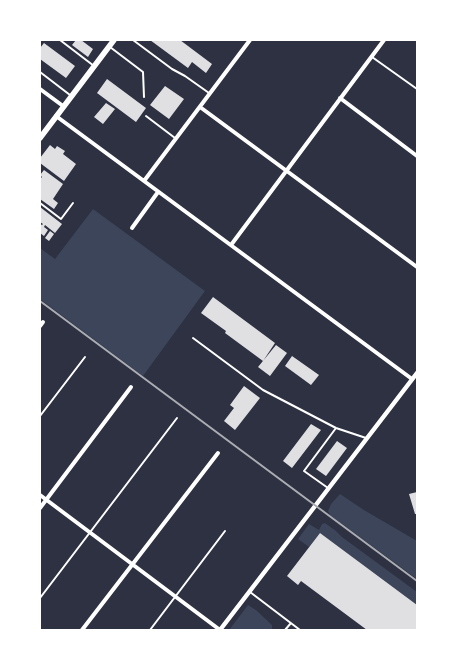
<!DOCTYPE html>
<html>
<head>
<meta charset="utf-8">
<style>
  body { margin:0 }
  #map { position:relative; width:457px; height:670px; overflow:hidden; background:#2d3142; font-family:Jost,sans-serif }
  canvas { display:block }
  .frame { position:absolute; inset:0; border:41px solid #fff; pointer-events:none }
</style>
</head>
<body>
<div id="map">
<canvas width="457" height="670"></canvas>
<div class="frame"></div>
</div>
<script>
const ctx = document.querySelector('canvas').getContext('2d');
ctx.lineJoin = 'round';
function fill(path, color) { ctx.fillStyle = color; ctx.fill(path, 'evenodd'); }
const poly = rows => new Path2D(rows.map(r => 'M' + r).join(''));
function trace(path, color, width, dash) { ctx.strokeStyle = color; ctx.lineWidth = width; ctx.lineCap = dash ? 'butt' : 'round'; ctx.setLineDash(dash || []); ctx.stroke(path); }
const green = poly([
  [93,209,205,291,143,376,40,299,40,248,55,259],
  [340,494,364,510,417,541,417,579,330,515,328,511,331,504],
  [325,523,336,531,342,537,417,592,417,605,320,533,309,547,298,539,309,524,319,530,322,524],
  [248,605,256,610,272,625,272,630,229,630]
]);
const building = poly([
  [76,40,81,40,93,49,88,57,72,45],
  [150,40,180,40,212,64,206,73,192,62,188,68],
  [44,43,75,66,66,78,40,59,40,48],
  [107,79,146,108,136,122,97,93],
  [165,86,184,99,169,119,150,105],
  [106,103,115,109,103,124,94,117],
  [50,145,55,149,57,146,65,151,63,154,76,164,64,181,40,163,40,158],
  [44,170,63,184,53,199,58,203,54,209,40,199,40,179,42,177,40,175],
  [40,207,62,224,55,233,45,225,44,227,48,230,44,236,40,233,40,224,42,225,43,224,40,222],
  [50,231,54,234,49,241,45,238],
  [213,297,275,343,263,361,225,333,226,331,201,313],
  [276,345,287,353,270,376,258,367],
  [292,356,319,375,311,385,285,366],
  [244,386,260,398,235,430,224,421,234,408,230,405],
  [311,424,321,430,292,468,283,461],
  [337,441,347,448,326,476,316,469],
  [417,492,417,514,415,514,409,494],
  [320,533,417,605,417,630,367,630,301,581,298,585,287,576]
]);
const service = poly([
  [60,40,94,66],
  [133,40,172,69,185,76,209,93],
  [110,47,143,72,144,97],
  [372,57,417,89],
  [40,72,70,95],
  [146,116,175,138],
  [40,203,61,219,73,203],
  [193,338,263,390,336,428,366,438],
  [40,416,85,357],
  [328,488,304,471,336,428],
  [250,592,300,630],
  [40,598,177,418],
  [150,630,225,531],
  [285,630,291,623]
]);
const minor = poly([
  [40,89,63,106],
  [340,98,417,156],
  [200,107,417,267],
  [56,116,412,379],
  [144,181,250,40],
  [132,228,158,192],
  [231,245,384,40],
  [40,326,43,322],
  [40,495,220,630],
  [40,508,131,387],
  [82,630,218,453]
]);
const tertiary = poly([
  [220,630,417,373]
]);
const secondary = poly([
  [40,138,114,40]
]);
const rail = poly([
  [40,301,417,581]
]);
fill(green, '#3c4559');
fill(building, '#e0e0e3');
trace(service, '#fff', 2);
trace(minor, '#fff', 4);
trace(tertiary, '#fff', 4.5);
trace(secondary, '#fff', 5.5);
trace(rail, '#abadb3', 2);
</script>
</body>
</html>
